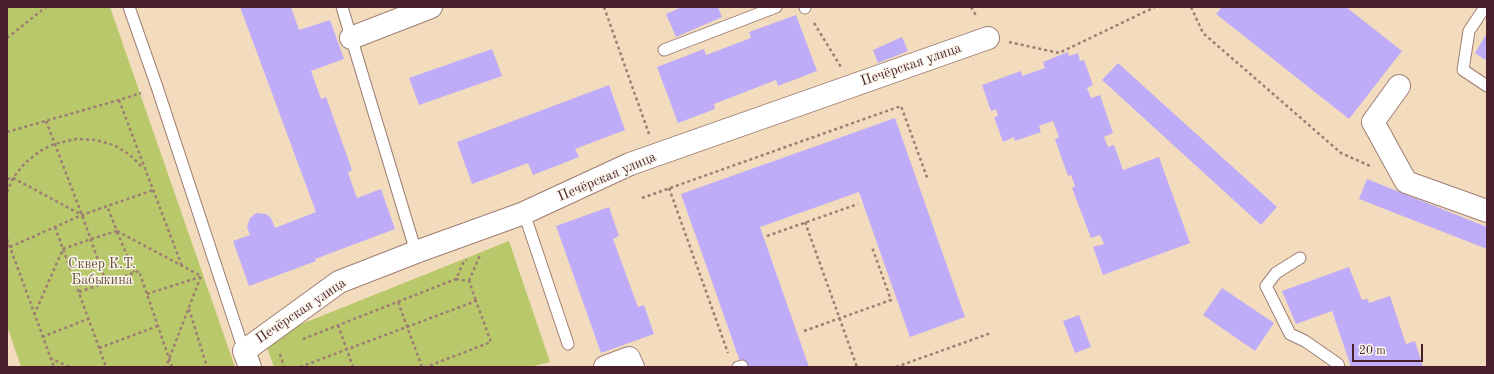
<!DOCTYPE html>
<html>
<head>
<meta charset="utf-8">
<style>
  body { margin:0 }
  #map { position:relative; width:1494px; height:374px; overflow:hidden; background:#f3dcbd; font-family:"Old Standard TT",serif }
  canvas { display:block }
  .frame { position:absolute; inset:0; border:8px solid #4a1f2b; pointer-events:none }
  .scale { position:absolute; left:1352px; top:344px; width:71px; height:18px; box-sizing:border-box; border:2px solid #4a1f2b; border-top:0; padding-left:5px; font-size:12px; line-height:14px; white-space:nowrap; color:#4a1f2b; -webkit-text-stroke:3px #fbf7ec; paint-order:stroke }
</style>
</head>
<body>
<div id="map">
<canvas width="1494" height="374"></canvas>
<div class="frame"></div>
<div class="scale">20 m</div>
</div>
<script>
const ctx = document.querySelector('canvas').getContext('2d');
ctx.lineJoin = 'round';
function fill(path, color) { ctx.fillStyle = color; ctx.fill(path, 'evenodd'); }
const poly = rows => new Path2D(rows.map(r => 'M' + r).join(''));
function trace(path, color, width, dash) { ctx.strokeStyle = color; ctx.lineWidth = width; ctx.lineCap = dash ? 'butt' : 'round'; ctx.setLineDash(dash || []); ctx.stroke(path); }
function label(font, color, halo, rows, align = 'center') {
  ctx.font = font + ' "Old Standard TT",serif'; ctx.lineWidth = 3; ctx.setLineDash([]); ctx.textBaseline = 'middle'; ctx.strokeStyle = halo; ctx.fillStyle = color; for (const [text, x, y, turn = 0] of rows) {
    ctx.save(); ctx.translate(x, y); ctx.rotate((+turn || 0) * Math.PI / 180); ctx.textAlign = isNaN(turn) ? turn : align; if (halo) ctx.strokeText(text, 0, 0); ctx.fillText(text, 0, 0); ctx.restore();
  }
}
const green = poly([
  [7,7,110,7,235,367,21,367,7,326],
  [509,241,550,362,530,367,274,367,264,339]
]);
const building = poly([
  [240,7,291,7,299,30,330,20,344,59,311,71,321,99,326,97,352,170,348,173,357,198,381,189,395,229,315,259,316,261,249,286,233,241,250,235,247,227,250,218,256,213,266,214,271,218,275,228,316,212],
  [682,7,718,7,722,17,676,37,666,14],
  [1222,7,1346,7,1402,51,1349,119,1216,14],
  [796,15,817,71,778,86,776,80,714,104,715,109,678,123,657,67,704,49,706,55,751,38,749,32],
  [1487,33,1487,61,1475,53],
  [902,37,908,51,878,63,873,50],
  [492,49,502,76,419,105,409,78],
  [1068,52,1069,56,1078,53,1080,61,1084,60,1093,85,1087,88,1091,98,1100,95,1113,133,1104,137,1108,147,1114,145,1123,170,1159,157,1190,243,1103,275,1093,247,1104,244,1100,235,1091,238,1072,188,1075,186,1071,175,1068,176,1055,139,1059,137,1053,121,1039,126,1041,132,1015,141,1014,137,1003,142,994,117,998,116,996,109,991,111,982,85,1021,71,1022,76,1045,68,1043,62],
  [1118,63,1277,207,1261,225,1102,80],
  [609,85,625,130,575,149,579,157,533,175,528,163,472,184,457,142],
  [895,118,965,317,910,337,859,192,760,227,809,367,742,367,681,194],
  [1367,179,1487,227,1487,249,1359,199],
  [609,207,619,236,613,239,638,307,644,305,654,334,601,353,556,226],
  [1349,267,1362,300,1368,299,1369,303,1390,296,1406,344,1415,341,1423,367,1351,367,1332,311,1296,324,1282,291],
  [1222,288,1274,323,1255,351,1203,315],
  [1079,315,1091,347,1075,353,1063,321]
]);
const path = poly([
  [604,7,649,134],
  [971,7,977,17],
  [1191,7,1203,33,1341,153,1370,166],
  [814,23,841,67],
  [7,38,46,7],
  [1009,42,1059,53,1155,7],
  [119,100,182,266],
  [46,121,82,215,106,282],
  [7,132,119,100,141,93],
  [7,179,13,178,82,215],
  [669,188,728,353],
  [7,192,13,178,25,163,40,151,54,144,76,139,95,140,114,145,130,155,142,167],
  [642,198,901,106,928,180],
  [805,222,857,367],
  [55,227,106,367],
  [117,231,201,276,166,367],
  [117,232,134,272],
  [767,236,858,204],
  [7,239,54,367],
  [10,247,82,215,153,190],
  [456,279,469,281,476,301],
  [469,281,480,255],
  [79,292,139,271,172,367],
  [147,294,200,277],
  [398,302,422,367],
  [189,309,207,367],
  [34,315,63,249,91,239,117,231,107,206],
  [338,325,353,367],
  [804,331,891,300,872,247],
  [42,337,88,319],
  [303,339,456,279,464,261,467,260],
  [99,348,158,326],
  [280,354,284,367],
  [50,358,69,367],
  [300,367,476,301,491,342,426,367],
  [896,367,991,333]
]);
const lane = poly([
  [129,7,157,87,244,351],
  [342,7,416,252],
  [805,7,805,8],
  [1485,7,1469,31,1463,70,1487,86],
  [664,50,776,7],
  [524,213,568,344],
  [1300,258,1276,273,1266,286,1290,334,1305,341,1338,364,1339,367],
  [738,367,742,366]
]);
const street = poly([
  [351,38,431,7],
  [1399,86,1373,122,1406,182,1487,211],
  [250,367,244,351,339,282,416,252,524,213,630,164,988,38],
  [605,367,629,358,633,367]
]);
const streetNames = [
  ["Печёрская улица",911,65,-19],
  ["Печёрская улица",607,177,-23],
  ["Печёрская улица",301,311,-34]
];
const parkNames = [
  ["Сквер К.Т.",102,264],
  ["Бабыкина",102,280]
];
fill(green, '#b8c86a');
fill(building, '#bfacf9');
trace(lane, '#9e7e74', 13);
trace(street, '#9e7e74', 24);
trace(path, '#9e7e74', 2.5, [3, 3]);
trace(lane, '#fff', 11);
trace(street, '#fff', 22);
label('14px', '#4a1f2b', '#fbf7ec', streetNames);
label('14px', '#6b523e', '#fbf7ec', parkNames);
</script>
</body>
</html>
